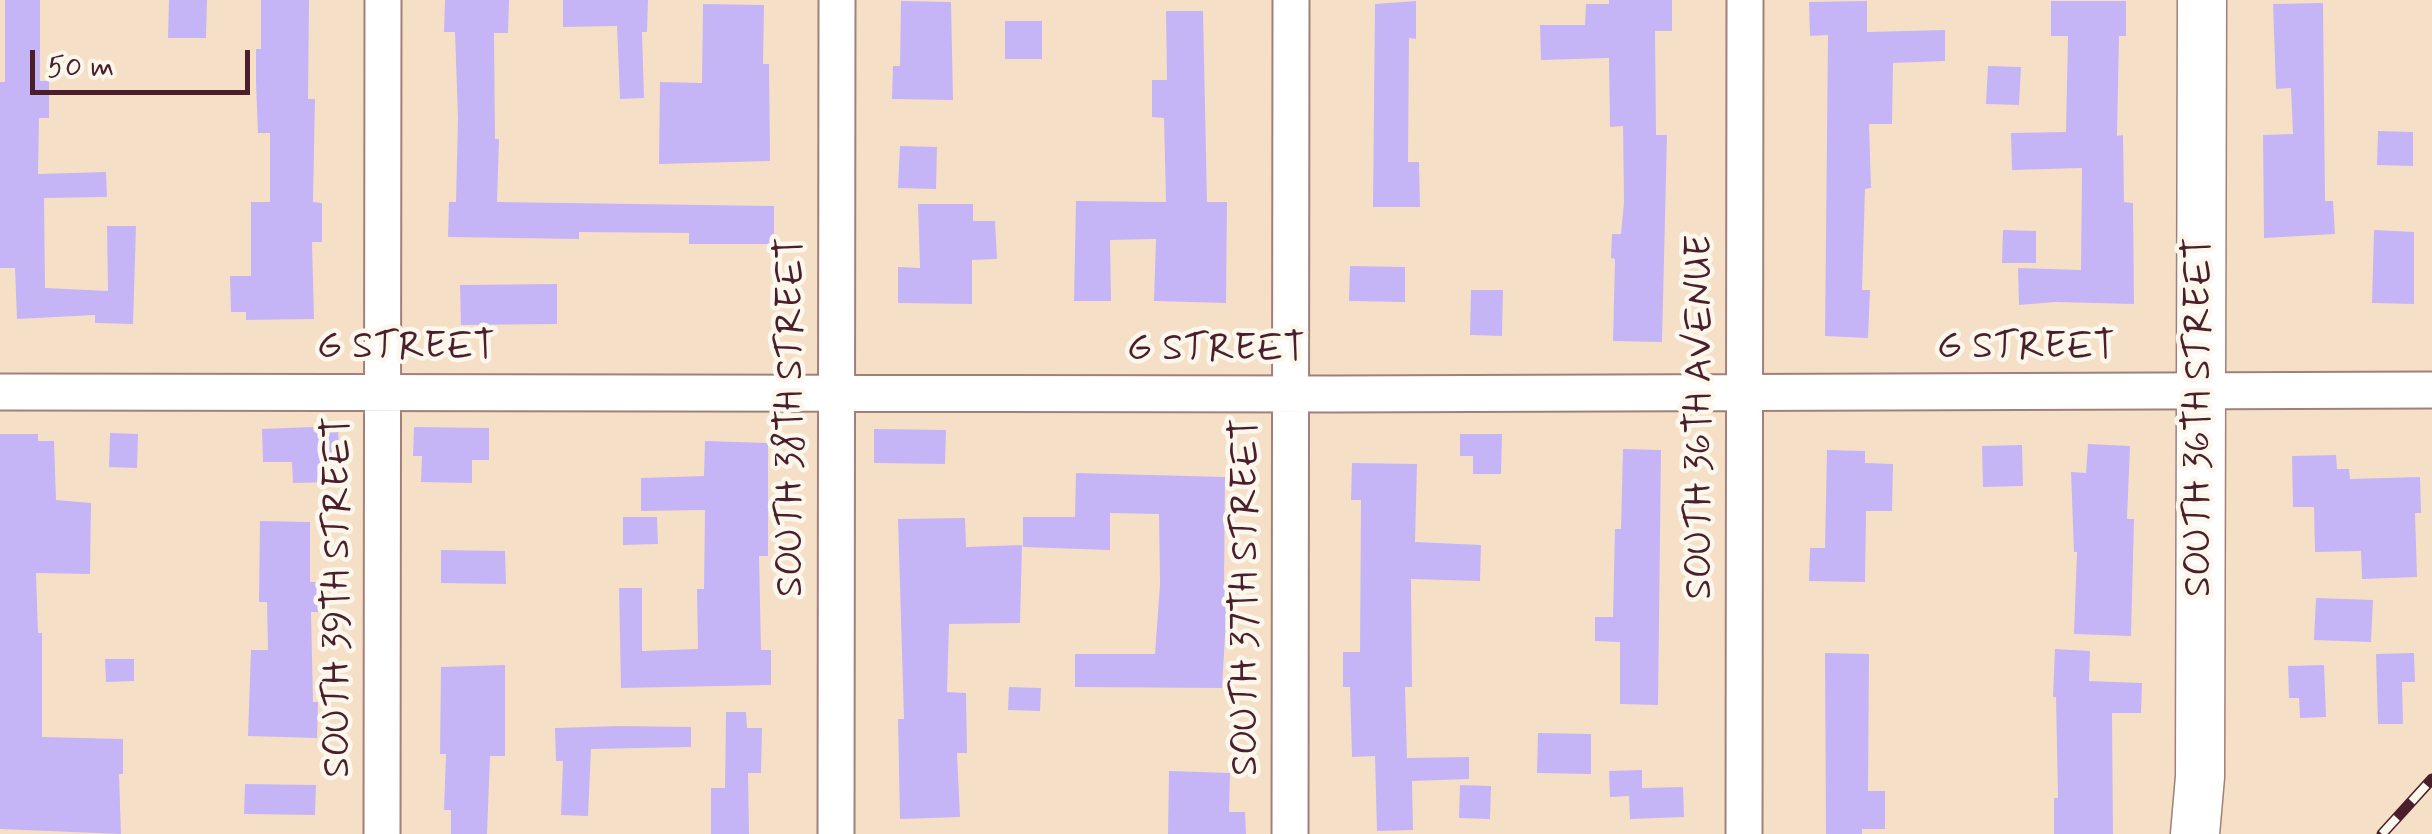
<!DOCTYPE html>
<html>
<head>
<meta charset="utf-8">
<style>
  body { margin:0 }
  #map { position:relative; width:2432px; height:834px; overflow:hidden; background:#f5e0c7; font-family:Mynerve,sans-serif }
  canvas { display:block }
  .scale { position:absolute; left:30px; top:50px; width:220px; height:45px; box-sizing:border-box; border:5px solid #4a1f2b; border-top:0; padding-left:12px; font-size:30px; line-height:35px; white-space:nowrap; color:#4a1f2b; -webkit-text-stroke:8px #fbf7ec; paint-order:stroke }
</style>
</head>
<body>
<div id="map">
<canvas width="2432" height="834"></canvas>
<div class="scale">50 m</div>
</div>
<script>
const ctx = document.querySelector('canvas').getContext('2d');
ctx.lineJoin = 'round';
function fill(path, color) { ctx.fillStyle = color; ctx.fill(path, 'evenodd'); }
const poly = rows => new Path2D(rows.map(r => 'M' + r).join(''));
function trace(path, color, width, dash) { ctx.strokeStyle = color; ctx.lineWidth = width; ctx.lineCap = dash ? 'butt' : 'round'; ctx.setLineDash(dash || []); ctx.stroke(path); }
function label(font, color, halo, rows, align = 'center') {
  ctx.font = font + ' Mynerve,sans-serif'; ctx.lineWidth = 9; ctx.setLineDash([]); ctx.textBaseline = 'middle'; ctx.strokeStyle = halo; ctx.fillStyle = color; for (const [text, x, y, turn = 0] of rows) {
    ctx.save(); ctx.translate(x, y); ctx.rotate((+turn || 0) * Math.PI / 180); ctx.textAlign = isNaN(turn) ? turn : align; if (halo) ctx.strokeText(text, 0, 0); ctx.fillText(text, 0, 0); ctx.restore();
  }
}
const building = poly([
  [5,0,40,0,40,81,49,81,49,118,39,118,38,174,106,172,107,197,44,198,45,288,108,291,107,226,136,226,133,324,95,323,95,315,17,319,15,268,0,268,0,82,5,82],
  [169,0,207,0,206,38,168,38],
  [261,0,309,0,308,99,315,99,313,202,322,203,322,242,312,242,314,319,246,320,246,312,231,312,230,276,251,276,251,202,270,202,270,133,258,133,256,83,256,49,261,49],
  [445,0,509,0,508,33,494,33,495,139,499,139,497,202,774,206,774,244,689,244,689,233,579,232,579,239,448,237,449,202,456,202,458,118,455,32,444,32],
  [563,0,648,0,647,32,642,32,644,98,620,99,617,26,563,27],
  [1609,0,1672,0,1672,31,1655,31,1656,135,1667,135,1662,342,1613,341,1615,259,1611,258,1612,234,1621,234,1624,202,1623,126,1610,127,1609,58,1541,60,1540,25,1585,25,1586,4,1609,4],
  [901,1,951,2,953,100,892,99,893,66,900,66],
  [1416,1,1416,39,1409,38,1408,162,1419,162,1420,207,1373,207,1375,4],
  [1867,1,1867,32,1945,30,1945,61,1893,63,1892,124,1869,124,1871,188,1865,189,1862,290,1870,290,1868,338,1825,336,1828,35,1810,36,1809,2],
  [2051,1,2126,1,2126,36,2119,36,2117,136,2123,135,2124,202,2133,203,2134,304,2055,302,2019,305,2018,268,2081,270,2082,168,2012,170,2011,133,2066,132,2068,36,2051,36],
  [2323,3,2325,201,2333,201,2335,234,2264,238,2263,135,2293,134,2291,88,2276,89,2273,4],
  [703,4,764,5,763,64,769,64,770,161,659,164,660,82,702,83],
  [1166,11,1203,11,1207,202,1227,202,1226,303,1154,301,1156,239,1110,240,1111,301,1074,301,1076,201,1166,202,1164,118,1152,117,1152,80,1167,80],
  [1005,21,1042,21,1042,59,1005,59],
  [1988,66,2021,67,2019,105,1986,104],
  [2378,131,2413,132,2413,166,2377,165],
  [900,146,937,147,936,189,898,188],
  [918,204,973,204,973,221,995,221,997,259,972,260,972,304,898,303,898,267,920,268],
  [2003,230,2036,231,2036,263,2002,263],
  [2374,230,2414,232,2414,304,2372,303],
  [1350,266,1405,267,1405,302,1349,301],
  [557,284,557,324,461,325,460,285],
  [1471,290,1503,290,1502,336,1470,335],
  [338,426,340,482,293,483,292,462,263,462,262,429],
  [414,427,489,428,489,460,472,460,472,483,421,482,422,456,413,456],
  [874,429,946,430,945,464,874,463],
  [110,433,138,434,137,468,109,467],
  [0,434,38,434,38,441,54,441,56,500,91,503,90,574,36,573,38,633,42,633,42,737,123,739,123,774,119,774,121,834,0,829],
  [1460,434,1502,434,1501,474,1473,474,1473,456,1460,456],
  [705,441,768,443,768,556,759,556,761,650,771,650,771,685,621,688,619,588,642,588,642,651,698,649,697,589,704,589,705,510,641,511,641,478,704,476],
  [2088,444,2130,446,2127,519,2134,519,2131,636,2074,634,2077,552,2074,552,2071,472,2086,473],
  [2022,445,2023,486,1983,487,1982,446],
  [1623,449,1661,450,1658,705,1620,704,1620,642,1595,641,1595,617,1613,617,1615,529,1621,529],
  [1827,450,1865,451,1865,463,1893,464,1892,511,1866,511,1865,582,1809,581,1810,548,1825,548],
  [2336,455,2337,469,2349,469,2350,479,2420,477,2421,513,2415,513,2417,577,2362,579,2361,551,2315,552,2314,507,2293,507,2292,456],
  [1352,463,1417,464,1415,542,1481,545,1480,581,1411,579,1412,687,1405,687,1407,758,1469,757,1469,779,1412,781,1413,830,1377,831,1375,756,1352,757,1350,687,1343,687,1343,652,1360,652,1361,500,1351,500],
  [1076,473,1225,477,1224,585,1228,585,1222,688,1075,687,1075,654,1155,654,1160,584,1159,514,1110,513,1110,550,1023,547,1023,517,1075,517],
  [623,517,657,517,658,544,623,545],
  [965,518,966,547,1022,545,1020,623,949,624,947,692,966,693,967,753,957,753,960,817,900,819,898,719,904,719,898,519],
  [260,521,310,522,310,582,318,582,318,612,311,612,313,702,318,702,317,738,248,736,251,650,268,650,267,602,259,602],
  [441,550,505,551,506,584,441,583],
  [2316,598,2373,600,2371,642,2314,640],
  [2055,649,2090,651,2089,681,2142,683,2141,713,2112,713,2113,834,2054,834,2054,798,2058,798,2056,697,2053,697],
  [1825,653,1869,654,1868,791,1885,791,1885,829,1862,829,1862,834,1826,834],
  [2414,653,2415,682,2402,682,2403,724,2378,724,2376,654],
  [105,659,134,659,134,681,106,682],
  [505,665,505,756,490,756,487,834,451,834,451,810,444,810,446,754,440,754,441,667],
  [2324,665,2326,717,2300,718,2299,698,2289,698,2288,666],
  [1009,687,1041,688,1040,711,1008,710],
  [726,712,746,712,747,728,762,728,761,773,748,773,749,834,711,834,711,788,725,788],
  [620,726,691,727,691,747,591,749,588,816,561,815,563,761,556,761,555,728],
  [1538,733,1591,734,1591,774,1537,773],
  [1642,770,1642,788,1683,787,1684,817,1630,819,1629,796,1610,797,1609,771],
  [1169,771,1230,773,1229,812,1245,812,1246,834,1168,834],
  [245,784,316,785,315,815,244,814],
  [1460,785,1491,786,1490,819,1459,818]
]);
const street = poly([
  [0,392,1334,394,2432,390],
  [382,834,383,0],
  [836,834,837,0],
  [1290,834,1291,0],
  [1744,834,1745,0]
]);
const secondary = poly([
  [2195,834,2200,777,2202,0]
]);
const rail = poly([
  [2382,834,2432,779]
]);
const streetNames = [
  ["G STREET",406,349],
  ["G STREET",2026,349],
  ["G STREET",1216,351],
  ["SOUTH 38TH STREET",793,417,-90],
  ["SOUTH 36TH AVENUE",1702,417,-90],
  ["SOUTH 36TH STREET",2201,417,-90],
  ["SOUTH 39TH STREET",340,597,-90],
  ["SOUTH 37TH STREET",1248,597,-90]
];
fill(building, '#c6b5f6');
trace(street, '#a08079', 39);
trace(secondary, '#a08079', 51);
trace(street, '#fff', 35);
trace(secondary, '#fff', 48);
trace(rail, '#4a1f2b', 11);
trace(rail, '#fbf7ec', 8, [22]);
label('38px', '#4a1f2b', '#fbf7ec', streetNames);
</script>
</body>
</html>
